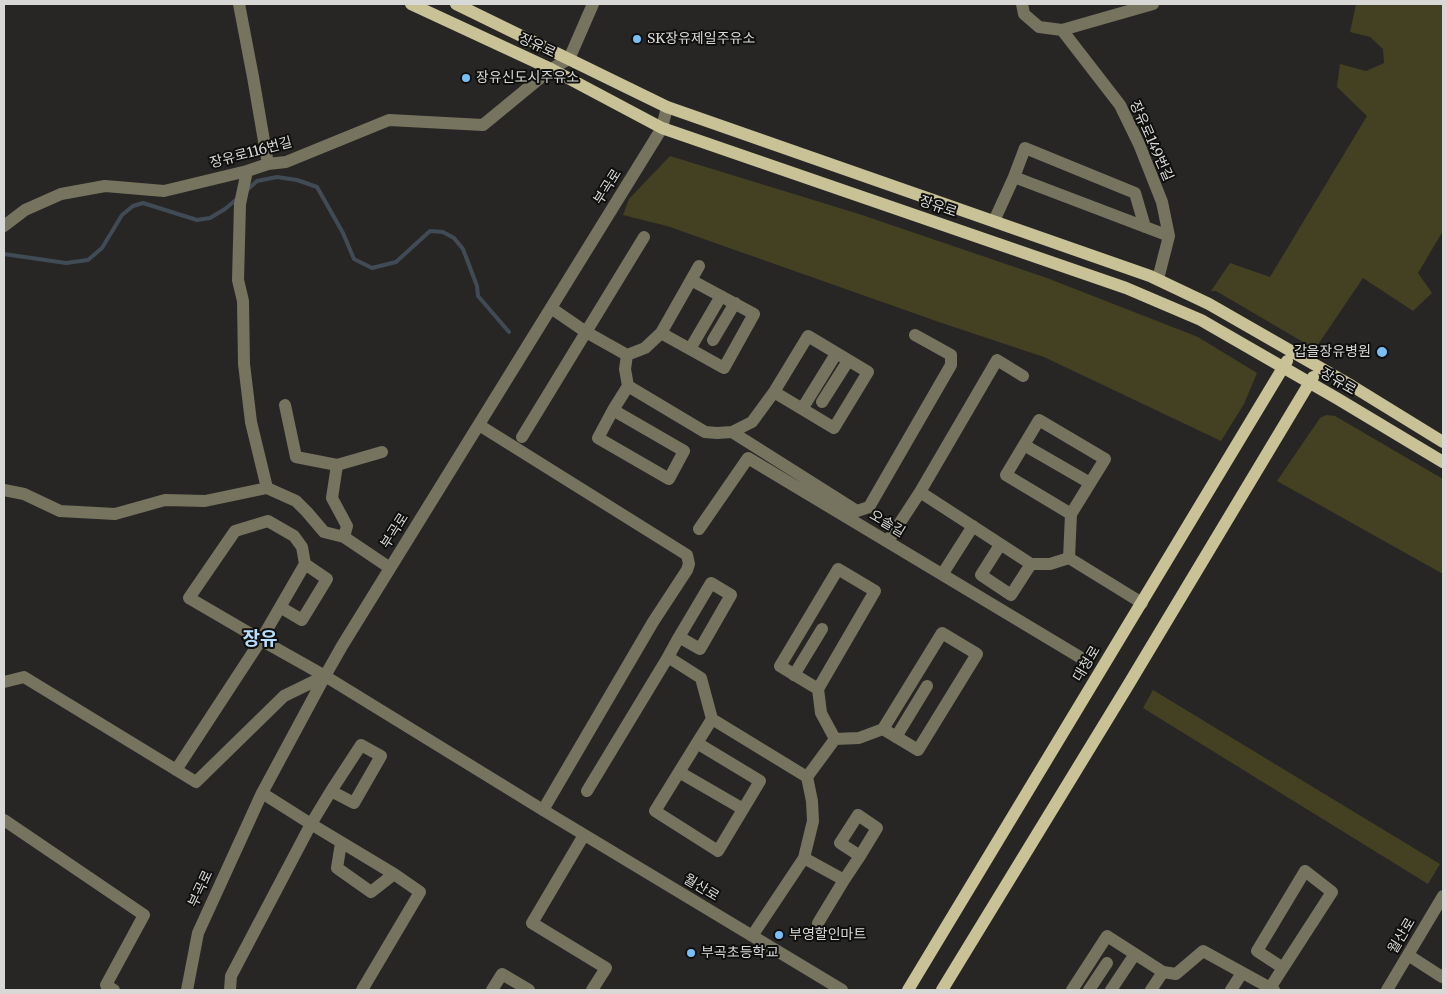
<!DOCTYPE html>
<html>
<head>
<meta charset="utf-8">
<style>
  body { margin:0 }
  #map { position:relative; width:1447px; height:994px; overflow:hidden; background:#272624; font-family:Merriweather,serif }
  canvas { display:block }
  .frame { position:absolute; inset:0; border:5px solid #d8d8d6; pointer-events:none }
</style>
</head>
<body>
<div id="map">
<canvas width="1447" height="994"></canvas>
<div class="frame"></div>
</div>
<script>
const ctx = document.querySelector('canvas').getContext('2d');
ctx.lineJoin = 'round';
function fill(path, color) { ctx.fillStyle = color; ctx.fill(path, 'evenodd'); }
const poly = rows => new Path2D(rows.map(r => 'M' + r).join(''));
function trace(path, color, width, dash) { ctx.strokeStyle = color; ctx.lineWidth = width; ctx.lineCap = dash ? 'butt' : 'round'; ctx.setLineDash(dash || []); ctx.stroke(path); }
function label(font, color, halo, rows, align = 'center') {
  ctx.font = font + ' Merriweather,"Noto Sans KR",serif'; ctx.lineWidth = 4; ctx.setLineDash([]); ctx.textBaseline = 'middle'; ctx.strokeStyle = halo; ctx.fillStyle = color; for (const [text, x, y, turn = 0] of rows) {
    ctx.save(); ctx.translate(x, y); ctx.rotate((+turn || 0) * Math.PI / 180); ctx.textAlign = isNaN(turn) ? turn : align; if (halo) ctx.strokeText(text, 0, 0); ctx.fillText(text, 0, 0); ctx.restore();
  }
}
const green = poly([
  [1356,4,1443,4,1443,231,1418,273,1432,293,1413,311,1363,278,1315,349,1216,291,1211,291,1230,263,1270,277,1367,116,1337,87,1340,64,1366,71,1384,63,1383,49,1370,37,1350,32],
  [670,156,859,214,1047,278,1198,337,1257,373,1244,404,1221,441,1044,357,939,322,667,226,623,215,629,199],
  [1326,415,1335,416,1443,479,1443,574,1277,481,1320,418],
  [1153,690,1440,864,1428,884,1143,708]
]);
const stream = poly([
  [246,191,257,181,277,177,297,180,317,187,343,233,354,259,372,268,396,262,430,231,443,232,454,238,463,249,477,286,478,296,509,332],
  [4,254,66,263,88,260,102,248,122,215,133,206,143,203,197,220,210,218,225,209,237,199]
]);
const minor = poly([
  [239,4,253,77,268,164],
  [1022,4,1024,14,1039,27,1062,30,1153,4],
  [1062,30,1120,105,1139,144,1162,202,1169,236,1158,279],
  [247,171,240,204,238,280,243,301,244,364,251,422,267,488],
  [1014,177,1025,148,1135,193,1145,227],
  [994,221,1014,177,1169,236],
  [4,226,25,210,61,194,105,186,164,191,247,171,268,164,286,162,389,120,483,125,551,69,569,59,593,4],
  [551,308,586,332,627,355,625,369,628,386,705,432,717,433,732,432,857,511,869,507,951,365,951,355,915,335],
  [661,333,724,368,754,314,691,280],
  [713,340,735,303],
  [690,349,721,296],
  [627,355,645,348,661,333,699,266],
  [1023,376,997,360,920,492,1031,564,1050,564,1069,558],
  [822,402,848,361],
  [285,405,296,457,337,465],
  [802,409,836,354],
  [613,410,684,451,669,479,598,438,613,410,628,386],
  [479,425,687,555,689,564,687,570,653,622,543,810],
  [732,432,752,422,774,392,834,428,868,372,808,336,774,392],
  [522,437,644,237],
  [1024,445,1090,483],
  [4,490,24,494,60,511,115,514,165,500,205,501,267,488,296,501,307,512,324,532,344,537,390,568],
  [1071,514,1006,475,1039,420,1105,459,1071,514,1069,558,1142,603],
  [699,529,748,458,1083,659],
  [344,537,347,526,332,498,337,465,382,452],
  [890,538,920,492],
  [1000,545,981,575,1011,595,1031,564],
  [945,570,973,526],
  [280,607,302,620,327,579,305,564],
  [668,657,679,637,711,583,731,595,700,649,679,637],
  [794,675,822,629],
  [4,682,24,677,196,782,284,696,325,676],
  [818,689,780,666,838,569,875,591,818,689,821,713,835,739],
  [896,737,927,686],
  [697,743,712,719,807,777,812,801,813,821,804,858,752,936],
  [697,743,760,781,718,851,655,811,697,743],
  [361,745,381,756,354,803,331,791,361,745],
  [176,770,261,640,305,564,302,547,294,536,268,521,235,531,189,598,261,640,325,676,543,810,842,990],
  [679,772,743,809],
  [807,777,835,739,859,738,883,729,918,750,977,654,942,633,883,729],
  [587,791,668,657,701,678,712,719],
  [262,793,311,824,394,874,420,892,362,990],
  [4,820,144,915,106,985,114,990],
  [584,835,532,923,606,968,592,990],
  [341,843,337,868,371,892,394,874],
  [804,858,844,880,818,923],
  [844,880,860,856,877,828,858,815,840,843,860,856],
  [1408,955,1442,977,1443,975],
  [1270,988,1332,892,1305,871,1257,951,1283,968],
  [187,990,198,933,262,793,325,676,342,646,662,128,667,107],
  [230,990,231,976,311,824,331,791],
  [492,990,502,974,529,990],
  [1072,990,1107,936,1163,972,1176,974,1203,951,1274,990],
  [1089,990,1107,963],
  [1111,990,1135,954],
  [1151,990,1163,972],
  [1231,990,1242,973],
  [1387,990,1443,896]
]);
const major = poly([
  [411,4,551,69,662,128,1126,288,1201,320,1338,399,1443,462],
  [456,4,667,107,1150,276,1209,304,1352,386,1443,442],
  [908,990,1287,361],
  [942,990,1127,687,1313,377]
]);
const markers = [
  [637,39,5,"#78bff7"],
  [466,78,5,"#78bff7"],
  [1382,352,6,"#78bff7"],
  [779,935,5,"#78bff7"],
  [691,953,5,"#78bff7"]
];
const poiNames = [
  ["SK장유제일주유소",647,39],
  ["장유신도시주유소",476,78],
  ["갑을장유병원",1371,352,"right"],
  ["부영할인마트",789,935],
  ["부곡초등학교",701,953]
];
const streetNames = [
  ["장유로",537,46,25],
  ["장유로149번길",1151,141,66],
  ["장유로116번길",251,153,-15],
  ["부곡로",608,187,-58],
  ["장유로",938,207,19],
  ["장유로",1338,382,30],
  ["오솔길",887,524,31],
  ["부곡로",395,531,-58],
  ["대청로",1087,664,-59],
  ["월산로",701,888,31],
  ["부곡로",201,889,-65],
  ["월산로",1402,936,-59]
];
const districtNames = [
  ["장유",260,640]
];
fill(green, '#444022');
trace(stream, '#414b55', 4);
trace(minor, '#76745f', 12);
trace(major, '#c8c296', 12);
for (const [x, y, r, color] of markers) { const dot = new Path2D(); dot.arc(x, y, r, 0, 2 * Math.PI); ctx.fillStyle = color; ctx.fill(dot); trace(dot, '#0f0f0e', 2); }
label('14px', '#d8d8d6', '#0f0f0e', poiNames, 'left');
label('14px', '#d8d8d6', '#0f0f0e', streetNames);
label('bold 19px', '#b7ddfd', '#0f0f0e', districtNames);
</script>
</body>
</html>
